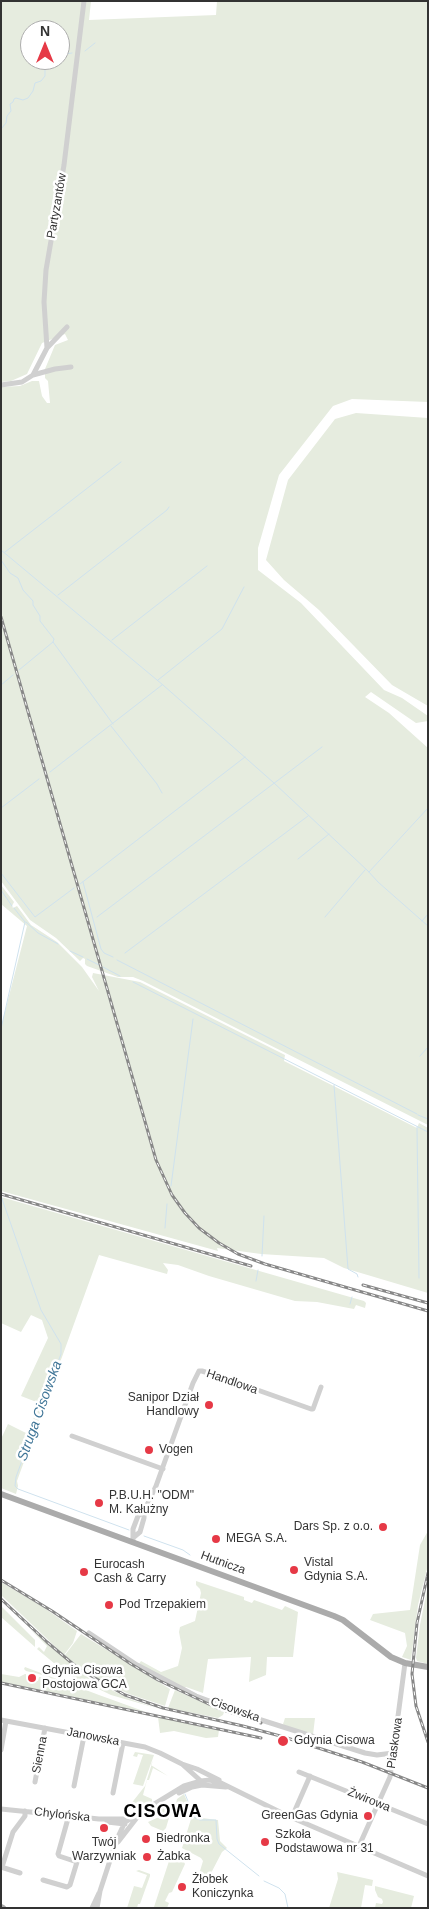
<!DOCTYPE html>
<html>
<head>
<meta charset="utf-8">
<style>
  body { margin:0 }
  #map { position:relative; width:429px; height:1909px; overflow:hidden; background:#fff; font-family:Arial,sans-serif }
  canvas { display:block }
  .frame { position:absolute; inset:0; border:2px solid #333; pointer-events:none }
  .north { position:absolute; left:20px; top:20px; width:50px; height:50px; box-sizing:border-box; background:#fff; border:1px solid #adadad; border-radius:50%; rotate:0deg; font-size:14px; font-weight:700; line-height:20px; text-align:center; color:#333 }
  .north::after { content:''; display:block; margin:auto; width:18px; height:22px; background:#e63946; clip-path:polygon(50% 0,100% 100%,50% 72%,0 100%) }
</style>
</head>
<body>
<div id="map">
<canvas width="429" height="1909"></canvas>
<div class="frame"></div>
<div class="north">N</div>
</div>
<script>
const ctx = document.querySelector('canvas').getContext('2d');
ctx.lineJoin = 'round';
function fill(path, color) { ctx.fillStyle = color; ctx.fill(path, 'evenodd'); }
const poly = rows => new Path2D(rows.map(r => 'M' + r).join(''));
function trace(path, color, width, dash) { ctx.strokeStyle = color; ctx.lineWidth = width; ctx.lineCap = dash ? 'butt' : 'round'; ctx.setLineDash(dash || []); ctx.stroke(path); }
function label(font, color, halo, rows, align = 'center') {
  ctx.font = font + ' Arial,sans-serif'; ctx.lineWidth = 5; ctx.setLineDash([]); ctx.textBaseline = 'middle'; ctx.strokeStyle = halo; ctx.fillStyle = color; for (const [text, x, y, turn = 0] of rows) {
    ctx.save(); ctx.translate(x, y); ctx.rotate((+turn || 0) * Math.PI / 180); ctx.textAlign = isNaN(turn) ? turn : align; if (halo) ctx.strokeText(text, 0, 0); ctx.fillText(text, 0, 0); ctx.restore();
  }
}
const green = poly([
  [1,1,91,1,89,20,216,15,217,1,428,1,428,402,352,399,333,406,279,475,258,548,258,570,301,603,384,690,402,698,428,716,428,721,416,723,371,692,365,697,389,713,428,748,428,1125,143,981,133,977,118,977,87,966,85,964,85,959,83,958,80,961,56,938,30,920,1,881,1,387,20,386,32,381,39,381,42,396,47,403,50,403,48,381,45,378,45,369,55,345,68,340,65,334,42,343,27,374,11,381,1,382],
  [30,30,60,30,60,60,30,60],
  [356,413,428,418,428,706,392,685,319,610,284,580,266,560,288,480,335,419],
  [1,885,14,902,12,906,13,908,17,906,31,925,57,942,82,967,99,991,92,977,93,973,140,982,285,1055,284,1061,417,1128,419,1123,428,1128,428,1293,344,1268,324,1258,261,1254,217,1248,218,1251,1,1191,1,1027,27,926,1,904],
  [1,1197,364,1301,366,1303,365,1308,356,1305,354,1309,317,1302,295,1301,209,1276,178,1265,163,1263,168,1270,167,1274,99,1255,17,1481,18,1486,16,1494,1,1488,1,1439,8,1424,28,1434,39,1403,21,1396,48,1338,42,1320,31,1315,21,1332,1,1323],
  [428,1531,428,1565,418,1605,411,1660,402,1657,407,1646,405,1633,370,1620,373,1614,410,1610,420,1545],
  [196,1581,244,1597,244,1600,252,1603,254,1600,282,1610,285,1606,298,1612,293,1657,267,1657,266,1675,249,1682,251,1657,208,1659,203,1693,186,1687,184,1688,139,1664,141,1661,161,1672,178,1666,182,1648,179,1632,180,1627,195,1621,201,1593,200,1589,196,1585],
  [1,1582,43,1607,77,1631,73,1643,64,1655,1,1595],
  [428,1585,427,1633,428,1664,417,1661,416,1658,420,1625],
  [1,1606,35,1640,35,1647,1,1617],
  [30,1629,91,1680,130,1699,156,1708,111,1695,67,1674,37,1649,39,1647,44,1652,47,1646],
  [81,1634,170,1689,165,1706,129,1694,105,1683,79,1668,65,1655],
  [25,1667,99,1695,146,1712,1,1682,1,1674,19,1677,25,1674,26,1674,26,1679,38,1681,39,1677,43,1677,42,1682,44,1683,49,1680,55,1682,56,1680,39,1674,26,1671,24,1669],
  [175,1690,224,1712,223,1715,218,1718,168,1708],
  [158,1717,219,1730,218,1737,206,1738,174,1731,160,1733],
  [285,1718,315,1718,313,1735,285,1726,283,1724],
  [135,1752,154,1755,143,1786,133,1784,143,1755,138,1754,137,1757,133,1756],
  [153,1760,151,1765,168,1776,153,1768,149,1780,147,1780,143,1795,152,1799,152,1802,141,1809,130,1805,145,1786],
  [184,1794,194,1817,218,1820,220,1841,227,1848,222,1852,209,1877,200,1871,203,1861,201,1858,182,1848,191,1819,189,1816,185,1814,187,1809,185,1806,176,1804,177,1799],
  [166,1804,170,1806,171,1811,166,1828,163,1831,151,1826,148,1822,159,1817,157,1808],
  [170,1858,184,1862,185,1864,172,1892,169,1893,165,1901,169,1903,167,1908,157,1908,154,1907],
  [139,1870,150,1874,150,1876,140,1904,138,1904,137,1908,127,1908,134,1886,142,1888,147,1875,136,1871],
  [337,1872,373,1880,372,1886,365,1885,361,1908,329,1908,338,1879],
  [375,1886,414,1896,411,1908,375,1908,376,1903,382,1904,383,1902,382,1899,378,1897,375,1890]
]);
const stream = poly([
  [85,51,95,43],
  [60,60,66,54,72,53],
  [1,129,6,123,7,116,11,111,10,104,13,102,14,99,16,98,23,100,28,98,33,91,35,83,41,81,45,76,45,64,50,60,53,62,56,60],
  [1,550,163,685,274,783,368,871,378,882,428,926],
  [5,552,121,462],
  [1,560,10,573,18,578,23,590,33,601,33,605,40,616,40,621,54,639,53,642,113,724],
  [58,595,167,510,169,507],
  [112,640,207,566],
  [19,670,53,642],
  [158,680,222,629,244,587],
  [1,685,13,675],
  [111,726,157,784,162,793],
  [50,772,162,685],
  [1,808,39,779],
  [298,859,329,834],
  [369,872,428,808],
  [1,873,35,917,74,888],
  [83,882,101,949,104,953,113,957],
  [80,884,245,757],
  [1,890,12,906],
  [97,917,322,747],
  [325,917,365,870],
  [422,921,428,914],
  [26,922,38,933,58,944],
  [70,951,83,957],
  [125,953,308,816],
  [87,959,99,965],
  [117,960,417,1114],
  [103,967,120,976],
  [133,982,428,1132],
  [1,1029,25,922,14,908],
  [420,1056,428,1047],
  [334,1085,348,1269,357,1274,358,1277],
  [418,1115,428,1119],
  [417,1127,419,1278],
  [171,1186,193,1019],
  [1,1196,41,1310,61,1344,61,1354,16,1477,15,1486,18,1489,129,1530],
  [165,1228,167,1204],
  [262,1256,264,1216],
  [256,1281,258,1270],
  [350,1304,352,1297],
  [144,1536,183,1550,190,1555],
  [185,1794,195,1818,200,1820,216,1820,217,1839,219,1844,259,1876],
  [264,1881,279,1888,285,1894,288,1908]
]);
const minor = poly([
  [47,348,67,327],
  [33,375,55,369,71,367],
  [1,385,22,382,33,375,47,348,44,302,46,270,64,165,84,1],
  [72,1436,163,1469],
  [134,1537,140,1532,144,1518,144,1511],
  [133,1542,133,1529,138,1516,144,1511,156,1486,193,1383,199,1371,202,1371,221,1377,311,1409,313,1409,321,1387],
  [89,1633,137,1665,196,1696,255,1718,365,1753,377,1755,393,1753],
  [1,1720,145,1747,160,1753,182,1764,197,1769,219,1780],
  [1,1750,6,1721],
  [182,1764,202,1782],
  [299,1772,428,1824],
  [35,1782,45,1728],
  [74,1786,84,1736],
  [113,1793,123,1743],
  [179,1793,192,1787,202,1785,226,1787],
  [1,1809,99,1819,130,1819],
  [292,1817,310,1776],
  [107,1822,125,1824],
  [118,1842,139,1815],
  [359,1846,390,1777,405,1663],
  [1,1867,20,1873],
  [2,1867,13,1832,25,1816,25,1811],
  [43,1880,67,1887,70,1885,77,1862,59,1856,58,1854,69,1815],
  [92,1908,99,1893],
  [97,1908,100,1891,117,1839,125,1822,184,1786,201,1781,210,1780,221,1783,288,1816,428,1876]
]);
const major = poly([
  [1,1494,334,1616,343,1620,391,1657,405,1663,428,1667],
  [1,1907,3,1908]
]);
const rail = poly([
  [1,617,156,1160,172,1195,185,1213,199,1228,219,1243,238,1254,265,1264,428,1311],
  [1,1194,251,1266],
  [363,1285,428,1303],
  [428,1573,417,1623,412,1674,416,1706,428,1742],
  [1,1580,52,1611,131,1664,158,1680,215,1707,261,1723],
  [1,1599,47,1642,79,1669,125,1695,163,1708,243,1726,284,1737,362,1762,428,1788],
  [1,1683,261,1738]
]);
const markers = [
  [209,1405,5,"#e63946"],
  [149,1450,5,"#e63946"],
  [99,1503,5,"#e63946"],
  [383,1527,5,"#e63946"],
  [216,1539,5,"#e63946"],
  [294,1570,5,"#e63946"],
  [84,1572,5,"#e63946"],
  [109,1605,5,"#e63946"],
  [32,1678,5,"#e63946"],
  [283,1741,6,"#e63946"],
  [368,1816,5,"#e63946"],
  [104,1828,5,"#e63946"],
  [146,1839,5,"#e63946"],
  [265,1842,5,"#e63946"],
  [147,1857,5,"#e63946"],
  [182,1887,5,"#e63946"]
];
const streetNames = [
  ["Partyzantów",57,206,-80],
  ["Handlowa",232,1382,19],
  ["Hutnicza",223,1563,20],
  ["Cisowska",235,1710,20],
  ["Janowska",93,1737,11],
  ["Piaskowa",395,1743,-82],
  ["Sienna",40,1755,-79],
  ["Żwirowa",369,1800,22],
  ["Chylońska",62,1815,6]
];
const poiNames = [
  ["Sanipor Dział",199,1398,"right"],
  ["Handlowy",199,1412,"right"],
  ["Vogen",159,1450],
  ["P.B.U.H. \"ODM\"",109,1496],
  ["M. Kałużny",109,1510],
  ["Dars Sp. z o.o.",373,1527,"right"],
  ["MEGA S.A.",226,1539],
  ["Vistal",304,1563],
  ["Gdynia S.A.",304,1577],
  ["Eurocash",94,1565],
  ["Cash & Carry",94,1579],
  ["Pod Trzepakiem",119,1605],
  ["Gdynia Cisowa",42,1671],
  ["Postojowa GCA",42,1685],
  ["Gdynia Cisowa",294,1741],
  ["GreenGas Gdynia",358,1816,"right"],
  ["Szkoła",275,1835],
  ["Podstawowa nr 31",275,1849],
  ["Biedronka",156,1839],
  ["Twój",104,1843,"center"],
  ["Warzywniak",104,1857,"center"],
  ["Żabka",157,1857],
  ["Żłobek",192,1880],
  ["Koniczynka",192,1894]
];
const waterNames = [
  ["Struga Cisowska",40,1411,-70]
];
const districtNames = [
  ["CISOWA",163,1812]
];
fill(green, '#e6ecdf');
trace(stream, '#cfe2ee', 1);
trace(minor, '#d0d0d0', 5);
trace(major, '#ababab', 6);
trace(rail, '#888', 3);
trace(rail, '#fff', 1, [4]);
for (const [x, y, r, color] of markers) { const dot = new Path2D(); dot.arc(x, y, r, 0, 2 * Math.PI); ctx.fillStyle = color; ctx.fill(dot); trace(dot, '#fff', 2); }
label('12px', '#333', '#fff', streetNames);
label('12px', '#333', '#fff', poiNames, 'left');
label('italic 14px', '#3f7597', '#fff', waterNames);
ctx.letterSpacing = '1px';
label('bold 18px', '#000', '#fff', districtNames);
ctx.letterSpacing = '0px';
</script>
</body>
</html>
